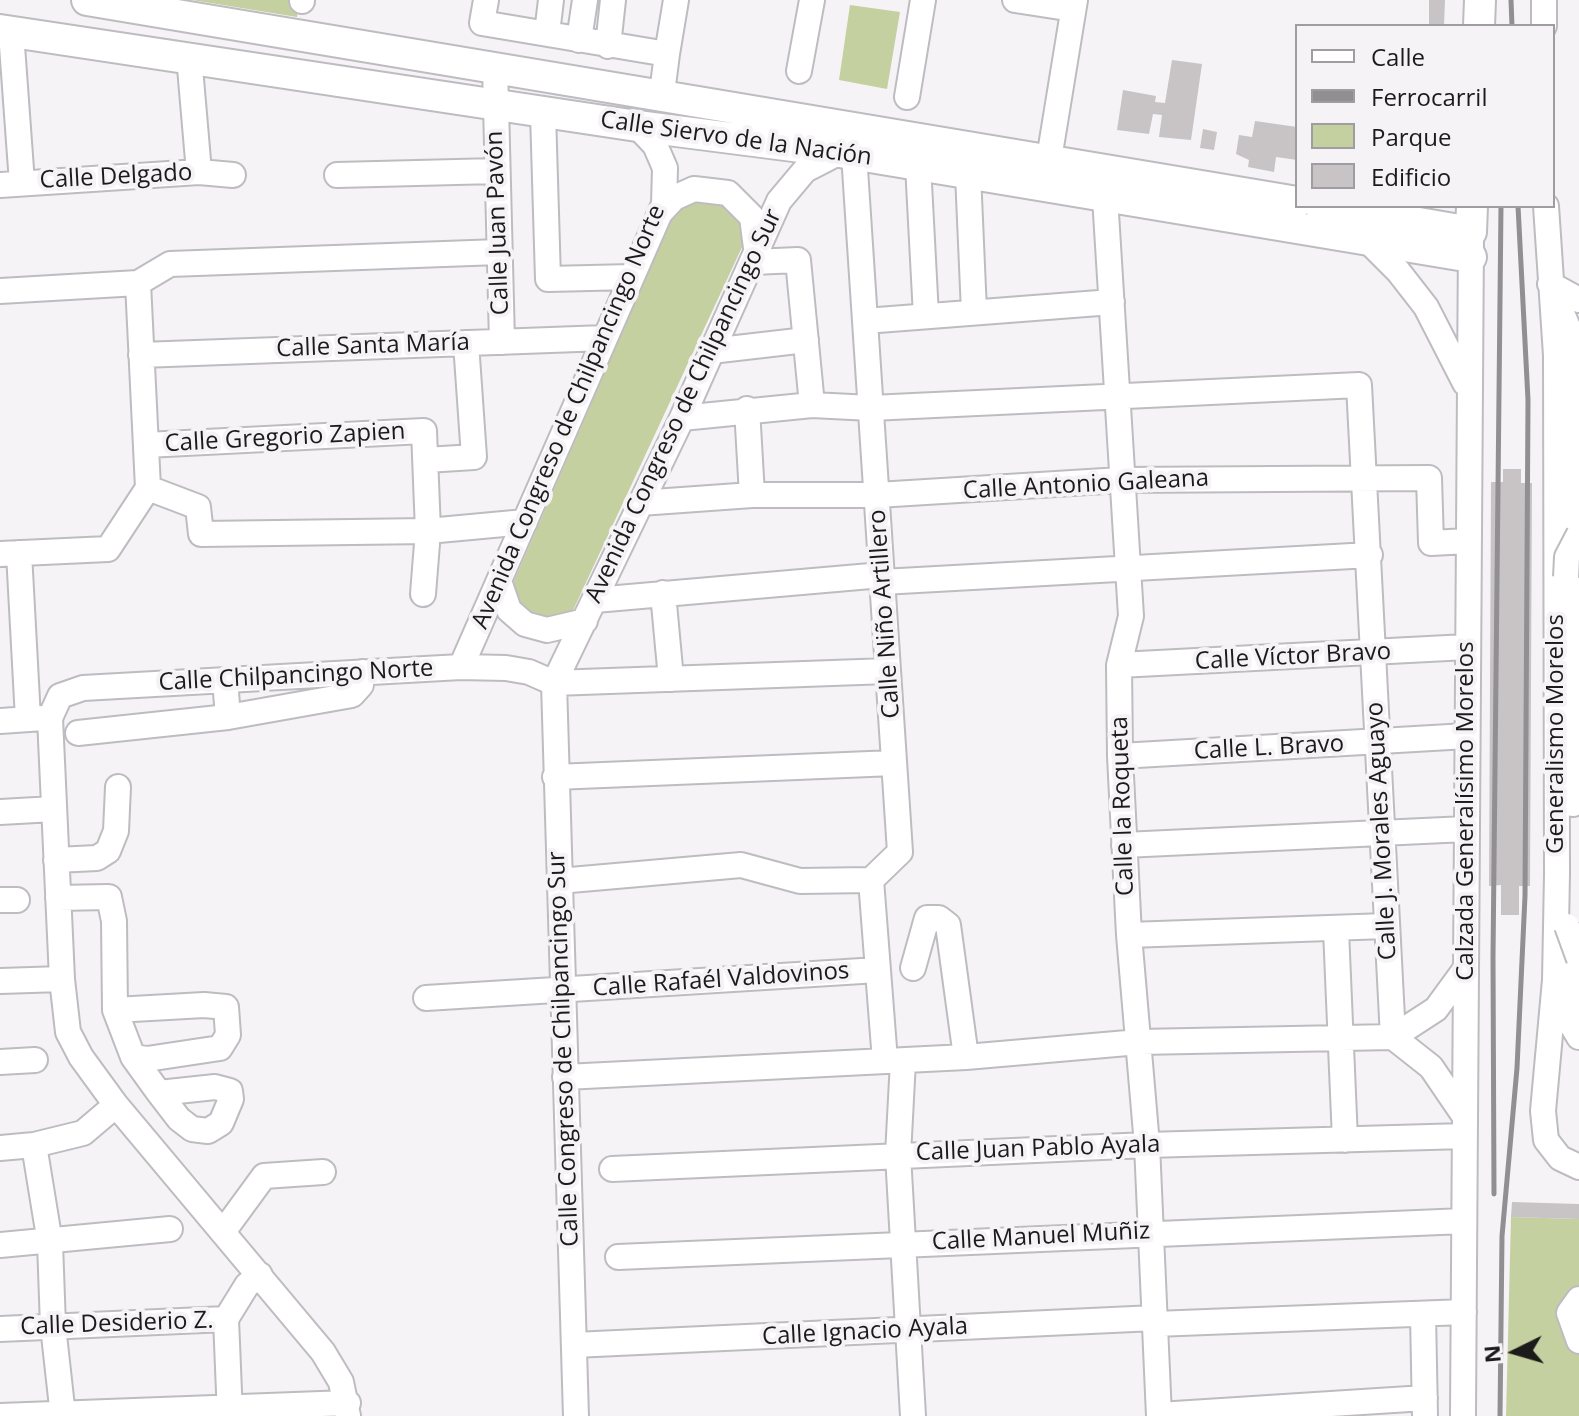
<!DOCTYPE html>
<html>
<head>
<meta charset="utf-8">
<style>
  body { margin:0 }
  #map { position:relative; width:1579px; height:1416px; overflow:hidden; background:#f6f3f7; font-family:"Open Sans",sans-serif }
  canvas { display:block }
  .legend { position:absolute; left:1295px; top:24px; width:260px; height:184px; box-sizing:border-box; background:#f6f3f7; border:2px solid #9f9d9f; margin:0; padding:10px 14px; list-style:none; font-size:24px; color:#1c1b1c }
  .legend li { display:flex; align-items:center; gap:16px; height:40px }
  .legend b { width:40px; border:2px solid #9f9d9f }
  .north { position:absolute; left:1475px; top:1312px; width:80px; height:80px; -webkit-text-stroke:6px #f6f3f7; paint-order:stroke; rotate:265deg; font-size:22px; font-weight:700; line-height:32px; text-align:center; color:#1c1b1c }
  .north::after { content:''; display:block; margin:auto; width:28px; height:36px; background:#1c1b1c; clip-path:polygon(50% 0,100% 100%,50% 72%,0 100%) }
</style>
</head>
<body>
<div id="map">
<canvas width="1579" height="1416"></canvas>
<ul class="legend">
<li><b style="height:10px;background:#fff"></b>Calle</li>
<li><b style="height:10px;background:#918f92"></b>Ferrocarril</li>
<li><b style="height:22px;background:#c5d0a0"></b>Parque</li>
<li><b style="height:22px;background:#c8c3c5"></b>Edificio</li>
</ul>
<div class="north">N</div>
</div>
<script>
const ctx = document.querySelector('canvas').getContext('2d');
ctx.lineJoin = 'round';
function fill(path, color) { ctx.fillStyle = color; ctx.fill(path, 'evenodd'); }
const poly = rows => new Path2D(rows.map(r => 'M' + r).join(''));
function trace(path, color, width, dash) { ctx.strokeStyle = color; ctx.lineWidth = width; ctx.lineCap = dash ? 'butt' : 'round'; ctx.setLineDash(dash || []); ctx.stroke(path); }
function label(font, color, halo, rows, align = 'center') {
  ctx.font = font + ' "Open Sans",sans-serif'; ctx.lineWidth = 8; ctx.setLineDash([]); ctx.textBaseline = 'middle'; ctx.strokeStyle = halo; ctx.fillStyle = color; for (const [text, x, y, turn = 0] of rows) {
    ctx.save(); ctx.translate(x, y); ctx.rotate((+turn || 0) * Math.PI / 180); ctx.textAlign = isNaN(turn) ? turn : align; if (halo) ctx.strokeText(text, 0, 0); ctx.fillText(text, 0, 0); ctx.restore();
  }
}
const green = poly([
  [192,0,299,0,297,17],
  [850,5,900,12,887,89,839,80],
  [725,191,750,230,569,619,529,622,510,590,678,205],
  [1511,1217,1579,1219,1579,1416,1506,1416]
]);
const building = poly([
  [1429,0,1445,0,1444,26,1429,26],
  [1172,60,1202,64,1191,140,1159,137,1162,115,1153,114,1149,134,1117,130,1123,90,1156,96,1155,102,1165,103],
  [1255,121,1297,127,1297,160,1276,157,1274,172,1248,167,1249,160,1236,154,1239,135,1252,137],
  [1203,129,1217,132,1214,150,1200,148],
  [1503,469,1521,469,1521,483,1532,483,1530,886,1519,886,1519,915,1501,915,1501,885,1489,886,1491,482,1503,482],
  [1512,1202,1579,1204,1579,1219,1511,1217]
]);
const minor = poly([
  [486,0,482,23,667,54,662,93],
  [1015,0,1073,9],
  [1544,0,1544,26],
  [302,1,302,0],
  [11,32,22,183],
  [547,33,551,0],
  [579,40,585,0],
  [608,46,613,0],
  [667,54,676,0],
  [189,56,199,172],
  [495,66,502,342],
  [799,71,812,0],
  [907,97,923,0],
  [543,113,548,279,632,277],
  [854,154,900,852,871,880,885,1061],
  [918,165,926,316],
  [968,174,974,312],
  [1043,174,1049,159,1075,0],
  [337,175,496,171],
  [0,185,199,172,233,175],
  [1105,197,1131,616,1119,665,1120,756,1129,935,1147,1145,1159,1416],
  [1546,206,1556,355,1557,874,1555,980,1543,1111,1546,1140,1560,1158,1579,1167],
  [661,212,674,198,694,189,728,193,752,217,756,248],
  [1365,238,1398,271,1426,307,1465,383],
  [753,262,798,260,812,405],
  [138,283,148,488],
  [1550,284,1579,300],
  [0,291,138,283,170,264,499,252],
  [1558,304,1577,348,1573,804],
  [865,321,1112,302],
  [711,351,806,340],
  [141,355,605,338],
  [747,409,752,495],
  [682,418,812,405,871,408,1359,385,1393,1037],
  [146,445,424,431,428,531,423,594],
  [426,460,474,457,466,343],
  [148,488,198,507,201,534,428,531,525,522],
  [640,503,752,495,877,495,1121,480,1429,478,1431,543,1468,541],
  [19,553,28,719],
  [0,554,108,549,148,488],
  [499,581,509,610,525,624,547,630,585,621],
  [882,582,1370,555],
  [663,593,671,679],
  [595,600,882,575],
  [1119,665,1467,647],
  [461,667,664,204,665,168,655,145,637,126],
  [228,717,352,695,361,685,362,672],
  [0,721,44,718],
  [78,733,228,717,225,680],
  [1120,756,1467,736],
  [555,777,894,763],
  [0,812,54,809],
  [1124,845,1466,829],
  [56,860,97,858,108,851,116,831,118,787],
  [559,881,741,865,800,881,871,880],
  [58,898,109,897,114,921,115,1010,133,1057,147,1059,220,1048,228,1035,226,1007,204,1005,115,1010],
  [0,900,17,900],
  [1336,930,1345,1140],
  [1129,935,1386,926],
  [1571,960,1570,1022,1579,1037],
  [913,968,927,918,939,918,948,925,966,1057],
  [0,981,62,979],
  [426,998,878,970],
  [1393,1037,1431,1067,1463,1114],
  [133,1057,159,1093,179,1119,192,1129,208,1131,221,1123,231,1099,230,1091,215,1087,159,1093],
  [903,1061,898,1155,913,1416],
  [0,1062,35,1060],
  [565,1077,966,1057,1139,1042,1393,1037,1436,1009,1466,968],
  [34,1145,50,1243,53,1326,63,1416],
  [0,1148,34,1145,83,1133,116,1105],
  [612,1169,1147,1145,1465,1136],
  [223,1232,264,1176,323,1172],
  [0,1245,170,1229],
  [618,1257,1464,1221],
  [1579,1299,1569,1313,1579,1341],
  [1423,1314,1425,1416],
  [226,1319,230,1416],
  [226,1319,247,1285,260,1275],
  [1155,1324,1464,1312],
  [0,1329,226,1319],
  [574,1345,1155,1318],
  [1159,1415,1425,1398],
  [0,1416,348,1403],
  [348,1416,341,1382,323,1352,116,1105,81,1057,68,1032,62,979,50,718,60,696,83,688,461,667,506,668,529,672,554,683,888,671],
  [576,1416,554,683,682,418,779,201,805,170,840,152],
  [1463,1416,1471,239]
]);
const major = poly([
  [87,0,1297,202],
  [1479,26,1480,0],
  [0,30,637,126,840,152,1471,257],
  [1320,206,1471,232,1472,206]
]);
const rail = poly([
  [1511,0,1512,26],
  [1494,1194,1493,957,1501,206],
  [1500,1416,1502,1236,1517,1068,1525,896,1528,400,1518,206]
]);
const minorBridge = poly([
  [1566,577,1567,557,1579,534],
  [1567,926,1579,959]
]);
const streetNames = [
  ["Calle Siervo de la Nación",736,139,8],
  ["Calle Delgado",116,177,-3],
  ["Calle Juan Pavón",498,223,-92],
  ["Calle Santa María",373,346,-2],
  ["Avenida Congreso de Chilpancingo Sur",684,406,-65],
  ["Avenida Congreso de Chilpancingo Norte",569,417,-67],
  ["Calle Gregorio Zapien",285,438,-3],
  ["Calle Antonio Galeana",1086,485,-3],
  ["Calle Niño Artillero",885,614,-94],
  ["Calle Víctor Bravo",1293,657,-3],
  ["Calle Chilpancingo Norte",296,676,-3],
  ["Generalismo Morelos",1556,734,-90],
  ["Calle L. Bravo",1269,748,-3],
  ["Calle la Roqueta",1123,806,-92],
  ["Calzada Generalísimo Morelos",1466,811,-90],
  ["Calle J. Morales Aguayo",1382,831,-93],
  ["Calle Rafaél Valdovinos",721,980,-4],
  ["Calle Congreso de Chilpancingo Sur",564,1049,-92],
  ["Calle Juan Pablo Ayala",1038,1149,-2],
  ["Calle Manuel Muñiz",1041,1237,-3],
  ["Calle Desiderio Z.",117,1324,-2],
  ["Calle Ignacio Ayala",865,1332,-3]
];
fill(green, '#c5d0a0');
fill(building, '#c8c3c5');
trace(minor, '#bebcc0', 28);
trace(major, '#bebcc0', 34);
trace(minor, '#fff', 24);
trace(major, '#fff', 30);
trace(rail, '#918f92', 5);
trace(minorBridge, '#bebcc0', 28, []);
trace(minorBridge, '#fff', 24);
label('24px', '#1c1b1c', '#f6f3f7', streetNames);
</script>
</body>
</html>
